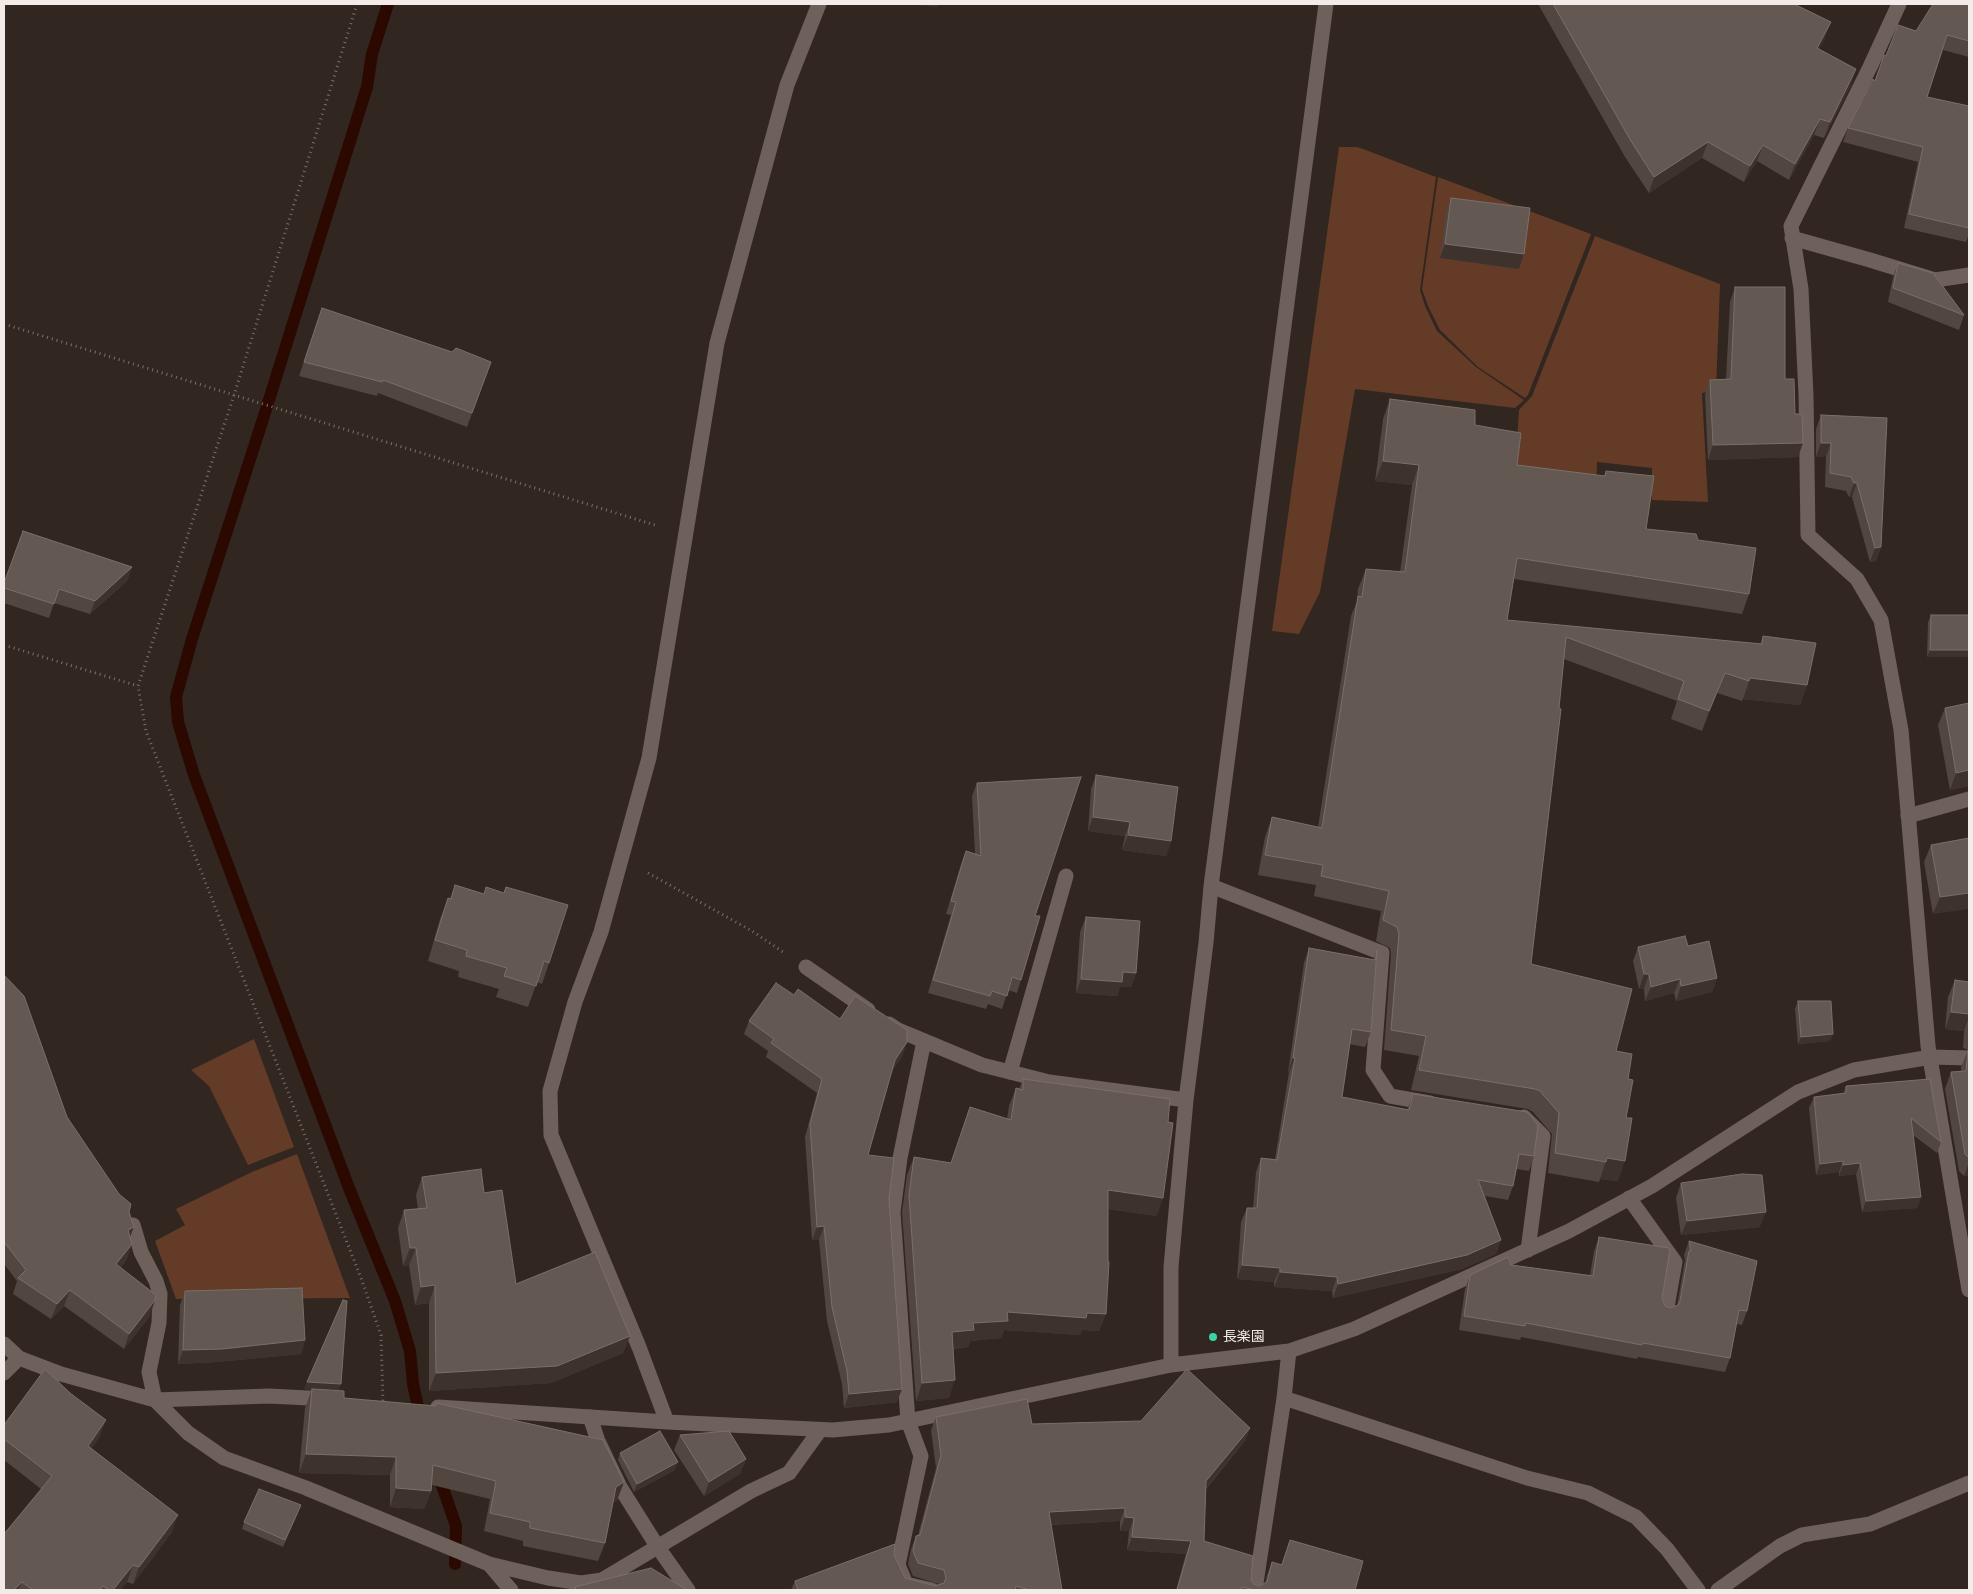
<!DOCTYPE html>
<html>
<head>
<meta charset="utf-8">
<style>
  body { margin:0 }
  #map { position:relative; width:1973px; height:1594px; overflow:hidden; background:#312620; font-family:Manrope,sans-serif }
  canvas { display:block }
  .frame { position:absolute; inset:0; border:5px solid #f3ebe7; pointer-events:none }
</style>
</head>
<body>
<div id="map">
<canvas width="1973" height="1594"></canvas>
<div class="frame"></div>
</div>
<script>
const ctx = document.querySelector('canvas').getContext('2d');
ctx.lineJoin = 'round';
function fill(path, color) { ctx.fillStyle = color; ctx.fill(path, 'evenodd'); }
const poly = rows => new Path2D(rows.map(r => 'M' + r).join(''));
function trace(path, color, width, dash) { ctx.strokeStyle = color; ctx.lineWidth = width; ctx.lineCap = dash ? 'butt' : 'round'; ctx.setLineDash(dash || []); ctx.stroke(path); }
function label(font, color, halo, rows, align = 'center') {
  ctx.font = font + ' Manrope,"Noto Sans JP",sans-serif'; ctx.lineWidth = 5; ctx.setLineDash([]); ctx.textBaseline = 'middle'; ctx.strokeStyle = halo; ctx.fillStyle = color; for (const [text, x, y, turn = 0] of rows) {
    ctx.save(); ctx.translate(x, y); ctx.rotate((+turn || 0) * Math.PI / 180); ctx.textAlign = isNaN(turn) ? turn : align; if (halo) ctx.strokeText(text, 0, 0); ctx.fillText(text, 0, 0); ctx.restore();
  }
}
const green = poly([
  [1339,147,1357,147,1366,150,1436,177,1420,290,1425,306,1437,331,1476,367,1524,400,1515,408,1355,389,1320,592,1299,634,1272,631],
  [1438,177,1591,234,1528,395,1525,398,1478,367,1440,330,1428,306,1422,289],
  [1595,236,1720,284,1716,391,1702,393,1708,502,1652,500,1652,468,1597,462,1596,494,1514,483,1519,410,1532,396],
  [254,1039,294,1147,248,1165,209,1086,191,1070],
  [297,1154,350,1298,176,1299,155,1241,185,1225,176,1209,252,1172]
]);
const stream = poly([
  [388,4,372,54,367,87,263,419,192,639,176,697,178,722,194,775,349,1188,395,1301,410,1351,413,1384,421,1421],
  [437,1471,456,1526,455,1564]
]);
const path = poly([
  [357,4,234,395,138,686,146,731,361,1278,381,1335,383,1403],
  [4,324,658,526],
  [4,645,138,686],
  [648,873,752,931,783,952]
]);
const lane = poly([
  [1908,816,1969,799],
  [1010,1072,1066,876],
  [590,1417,598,1441,620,1487,657,1546,688,1590]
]);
const street = poly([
  [1899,4,1870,67,1791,226,1801,289,1806,395,1808,535,1857,579,1881,620,1901,730,1928,1046,1969,1290],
  [1792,238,1870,260,1935,280,1969,275],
  [1211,886,1382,953,1373,1070,1390,1096,1430,1103],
  [806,967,868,1010],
  [889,1024,898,1030,982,1065,1010,1072,1049,1082,1186,1100],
  [924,1041,900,1158,893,1212,908,1421,921,1456,898,1565,906,1584,932,1590],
  [1524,1117,1543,1136,1528,1250],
  [1629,1198,1675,1262,1666,1313],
  [133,1225,141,1252,156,1281,160,1294,159,1323,149,1372,155,1400,188,1433,224,1458,306,1488,489,1564,511,1590],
  [4,1344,19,1358],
  [1171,1365,1171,1267,1186,1100,1206,943,1211,886,1326,4],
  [4,1373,19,1358,61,1374,155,1400,269,1396,328,1399],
  [1284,1398,1527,1478,1588,1493,1636,1517,1667,1549,1698,1590],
  [438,1407,667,1422,833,1430,889,1425,1171,1365,1289,1351,1354,1329,1569,1231,1652,1186,1798,1092,1854,1070,1931,1057,1969,1058],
  [667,1422,639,1347,551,1135,550,1091,575,1002,601,932,649,758,717,343,787,85,819,4],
  [489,1564,548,1578,581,1583,602,1580,751,1491,789,1473,820,1430],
  [1255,1590,1284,1398,1289,1351],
  [1718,1590,1780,1546,1802,1535,1870,1524,1969,1483]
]);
const wall = poly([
  [1538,4,1794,4,1825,38,1819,49,1851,85,1824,138,1814,135,1789,180,1757,161,1744,182,1702,158,1649,193,1625,157],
  [1969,4,1969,57,1943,50,1927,97,1969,106,1969,237,1968,237,1966,242,1904,228,1918,162,1843,142,1848,128,1875,80,1882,61,1886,56,1916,31],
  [1451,198,1524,254,1519,269,1440,258,1446,213],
  [1898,263,1964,315,1959,330,1888,302,1893,277],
  [1735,287,1785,379,1795,414,1798,457,1708,460,1705,395,1710,380,1726,379,1730,302],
  [322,308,452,352,491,362,467,427,378,393,377,396,299,376],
  [1390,399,1475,425,1517,465,1604,476,1606,471,1646,529,1698,540,1749,594,1742,614,1514,579,1507,620,1760,644,1763,636,1807,685,1800,705,1743,699,1742,701,1717,693,1702,731,1671,719,1677,701,1564,659,1531,964,1616,1051,1628,1079,1626,1118,1618,1181,1600,1179,1599,1182,1548,1173,1552,1134,1533,1112,1528,1109,1411,1090,1419,1056,1384,1050,1391,954,1390,948,1376,941,1381,911,1314,896,1316,885,1258,875,1265,837,1272,817,1318,827,1351,616,1357,601,1358,589,1366,569,1400,572,1412,485,1375,481,1383,419],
  [1821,415,1887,418,1881,547,1876,561,1870,562,1852,497,1849,497,1846,491,1825,487,1826,456,1816,457,1816,429],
  [132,567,127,581,90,614,54,603,49,618,4,603,4,583],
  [1931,615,1969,657,1927,657,1928,622],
  [1969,703,1969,786,1950,790,1938,725,1945,708],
  [1096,775,1171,841,1166,856,1122,850,1125,836,1088,831,1091,789],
  [977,783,1035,916,1021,980,1017,993,1008,990,1002,1009,988,1004,986,1009,928,993,951,915,946,914,961,864,966,851,975,854,972,796],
  [1969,838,1933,914,1924,862,1931,845],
  [455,885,484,894,504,893,506,887,549,963,542,984,537,982,528,1007,496,997,499,989,458,977,459,971,428,961,440,919,448,898,450,899],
  [1086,917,1136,973,1131,987,1120,987,1117,996,1076,993,1080,932],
  [1688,946,1717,978,1712,992,1676,1001,1674,993,1645,1001,1644,989,1639,989,1633,961,1638,947],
  [1309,948,1373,960,1377,950,1371,1032,1365,1047,1349,1044,1342,1097,1407,1110,1413,1094,1534,1156,1529,1171,1517,1169,1513,1186,1508,1200,1485,1196,1501,1240,1496,1254,1462,1269,1333,1298,1332,1291,1274,1287,1274,1282,1237,1279,1241,1222,1247,1208,1253,1208,1256,1172,1261,1158,1275,1159,1289,1072,1288,1072,1304,963],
  [4,975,67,1117,129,1212,130,1238,127,1259,120,1268,150,1316,124,1349,64,1306,51,1319,13,1294,17,1281,4,1264],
  [1955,980,1969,982,1969,1050,1963,1048,1964,1031,1945,1029,1948,997],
  [794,995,840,1019,907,1042,902,1056,892,1071,868,1155,889,1199,897,1402,844,1408,842,1384,827,1321,819,1240,812,1240,805,1137,817,1093,766,1057,768,1051,744,1034,749,1021],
  [1798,1001,1833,1034,1830,1041,1798,1044,1795,1009],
  [1968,1050,1969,1050,1969,1176,1964,1176,1959,1171,1945,1089,1951,1072,1961,1071,1961,1067],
  [1023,1079,1157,1216,1108,1209,1106,1314,1099,1331,1082,1330,1080,1335,1004,1330,1001,1338,970,1341,968,1347,953,1349,949,1398,916,1401,902,1212,907,1175,914,1157,951,1163,970,1107,1007,1119,1009,1106,1016,1088,1019,1089],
  [1930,1079,1941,1142,1937,1153,1913,1135,1921,1197,1917,1208,1862,1212,1856,1174,1839,1176,1839,1172,1816,1175,1809,1108,1814,1097,1843,1094,1846,1086],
  [422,1177,484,1193,516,1284,630,1336,623,1353,551,1383,429,1391,429,1303,415,1305,409,1265,403,1266,398,1228,404,1210,418,1209,416,1195],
  [1681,1183,1760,1227,1681,1235,1676,1198],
  [1599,1237,1665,1306,1670,1308,1677,1306,1684,1265,1685,1261,1684,1255,1689,1241,1747,1311,1742,1325,1737,1324,1730,1358,1725,1372,1638,1357,1637,1359,1521,1337,1520,1340,1459,1330,1465,1289,1470,1275,1511,1265,1590,1275,1594,1251],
  [185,1291,305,1340,301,1354,217,1362,178,1364,180,1305],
  [304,1389,339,1391,344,1398,435,1406,436,1403,624,1482,617,1500,612,1503,605,1543,598,1561,523,1546,523,1541,484,1531,490,1499,432,1485,431,1491,424,1509,390,1507,390,1475,299,1473,305,1408,312,1389],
  [936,1417,1032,1424,1250,1428,1245,1441,1206,1489,1204,1541,1251,1580,1254,1584,1259,1586,1265,1583,1267,1575,1272,1562,1281,1565,1290,1540,1363,1561,1255,1590,1176,1590,1186,1554,1127,1550,1129,1531,1120,1531,1120,1521,1051,1525,1062,1590,791,1590,795,1581,894,1555,905,1578,935,1586,939,1584,913,1576,908,1564,911,1549,916,1536,918,1535,936,1468,931,1430],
  [4,1425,100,1436,91,1449,172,1532,133,1584,127,1582,120,1590,4,1590,41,1489,4,1460],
  [680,1435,746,1459,740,1474,704,1496,674,1450],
  [620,1453,675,1470,634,1492,618,1460],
  [298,1513,283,1547,242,1529,244,1522]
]);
const shadedWall = poly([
  [908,4,938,4,937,7],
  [1831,22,1825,38,1811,64,1817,48],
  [1856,69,1851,85,1824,138,1830,122],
  [1820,119,1814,135,1789,180,1795,164],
  [1708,142,1702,158,1649,193,1654,177],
  [1763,145,1757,161,1744,182,1750,166],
  [1445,244,1524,254,1519,269,1440,258],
  [1803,443,1798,457,1708,460,1713,445],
  [1821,443,1831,443,1826,456,1816,457],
  [1383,461,1419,465,1412,485,1375,481],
  [1854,483,1857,483,1852,497,1849,497],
  [1881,547,1876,561,1870,562,1875,548],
  [132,567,127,581,90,614,95,601],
  [1930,650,1969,650,1969,657,1927,657],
  [1725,673,1717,693,1702,731,1709,711],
  [1750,678,1807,685,1800,705,1743,699],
  [1969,770,1969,786,1950,790,1956,773],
  [1093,817,1130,822,1125,836,1088,831],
  [1128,835,1171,841,1166,856,1122,850],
  [1969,893,1969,909,1933,914,1940,897],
  [1123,972,1136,973,1131,987,1120,987,1117,996,1076,993,1081,979],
  [1644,974,1649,974,1644,989,1639,989],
  [1717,978,1712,992,1676,1001,1681,986],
  [1680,979,1674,993,1645,1001,1651,987],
  [1951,1012,1969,1014,1969,1017,1964,1031,1945,1029],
  [1833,1034,1830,1041,1798,1044,1801,1037],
  [907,1042,902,1056,890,1074,895,1060],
  [1293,1058,1295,1058,1289,1072,1288,1072],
  [1607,1158,1625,1161,1618,1181,1600,1179],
  [1843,1161,1839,1172,1816,1175,1820,1164],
  [1969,1162,1969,1176,1964,1176],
  [1860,1163,1856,1174,1839,1176,1843,1165],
  [1108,1190,1163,1198,1157,1216,1101,1208],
  [1921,1197,1917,1208,1862,1212,1866,1201],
  [1766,1212,1760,1227,1681,1235,1687,1221],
  [824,1226,819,1240,812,1240,817,1227],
  [134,1227,128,1242,128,1230],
  [1501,1240,1496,1254,1462,1269,1333,1298,1338,1284],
  [132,1244,127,1259,110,1279,116,1264],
  [410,1248,416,1248,409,1265,403,1266],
  [1242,1265,1280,1268,1274,1282,1237,1279],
  [1280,1272,1337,1277,1332,1291,1274,1287],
  [435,1285,429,1303,415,1305,421,1287],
  [70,1290,64,1306,51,1319,57,1304],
  [155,1300,150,1316,124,1349,129,1334],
  [1007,1312,1087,1313,1106,1314,1099,1331,1082,1330,1080,1335,1004,1330,1001,1338,970,1341,968,1347,945,1349,952,1332,973,1323],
  [630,1336,623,1353,551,1383,429,1391,436,1373],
  [305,1340,301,1354,217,1362,178,1364,183,1350],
  [955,1380,949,1398,916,1401,922,1383],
  [307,1382,341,1384,339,1391,304,1389],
  [902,1389,897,1402,844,1408,849,1394],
  [106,1420,100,1436,81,1463,88,1446],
  [1250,1428,1245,1441,1201,1494,1206,1481],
  [306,1454,396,1457,390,1475,299,1473],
  [746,1459,740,1474,704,1496,709,1482],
  [678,1462,675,1470,634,1492,637,1484],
  [624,1482,617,1500,609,1505,616,1487],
  [396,1488,431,1491,424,1509,390,1507],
  [1125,1508,1120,1521,1044,1525,1049,1512],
  [178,1515,172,1532,133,1584,139,1567],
  [1125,1517,1134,1518,1129,1531,1120,1531],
  [1132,1537,1191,1541,1186,1554,1127,1550],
  [133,1565,127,1582,120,1590,113,1590],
  [22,1582,18,1590,14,1590]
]);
const building = poly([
  [1553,4,1794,4,1831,22,1817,48,1856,69,1830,122,1820,119,1795,164,1763,145,1750,166,1708,142,1654,177,1631,141,1553,4],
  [1933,4,1969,4,1969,41,1947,35,1927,97,1969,106,1969,228,1909,214,1923,147,1848,128,1873,79,1875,81,1882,61,1884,55,1886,56,1898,25,1916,31,1933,4],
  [1451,198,1530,208,1524,254,1445,244,1451,198],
  [1898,263,1933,273,1964,315,1893,288,1898,263],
  [1735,287,1785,287,1785,379,1794,379,1795,414,1802,414,1803,443,1713,445,1710,380,1731,379,1735,287],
  [322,308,452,352,456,348,491,362,472,413,383,380,382,382,304,362,322,308],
  [1390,399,1475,410,1475,425,1521,433,1517,465,1605,476,1606,471,1654,476,1646,529,1696,534,1698,540,1756,548,1749,594,1517,558,1507,620,1762,644,1763,636,1816,643,1807,685,1750,678,1749,681,1725,673,1709,711,1678,699,1684,681,1566,637,1559,708,1561,709,1531,964,1632,989,1616,1051,1632,1054,1628,1079,1633,1080,1626,1118,1632,1118,1625,1161,1607,1158,1606,1162,1555,1153,1559,1113,1540,1091,1535,1089,1419,1070,1426,1036,1391,1030,1399,934,1397,927,1383,920,1389,891,1321,876,1323,865,1265,855,1272,817,1322,828,1358,596,1362,597,1366,569,1405,572,1419,465,1383,461,1390,399],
  [1821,415,1887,418,1881,547,1875,548,1857,483,1854,483,1851,477,1830,473,1831,443,1821,443,1821,415],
  [23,531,132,567,95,601,59,589,54,604,4,588,4,583,23,531],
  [1931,615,1969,615,1969,650,1930,650,1931,615],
  [1969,703,1969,770,1956,773,1945,708,1969,703],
  [1096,775,1178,787,1171,841,1128,835,1130,822,1093,817,1096,775],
  [1081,777,1035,916,1040,916,1021,980,1012,977,1007,996,992,991,990,996,933,980,956,902,951,901,966,851,981,856,977,783,1081,777],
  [1969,838,1969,893,1940,897,1931,845,1969,838],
  [455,885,484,894,486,887,504,893,506,887,568,905,549,963,544,961,536,986,504,976,507,968,466,956,467,950,435,940,448,898,451,899,455,885],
  [1086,917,1140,921,1136,973,1123,972,1122,982,1081,979,1086,917],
  [1685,936,1688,946,1709,941,1717,978,1681,986,1680,979,1651,987,1649,974,1644,974,1638,947,1685,936],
  [1309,948,1375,960,1377,950,1371,1032,1352,1029,1342,1097,1409,1110,1413,1094,1527,1112,1538,1125,1534,1156,1519,1154,1513,1186,1478,1180,1501,1240,1467,1255,1338,1284,1337,1277,1280,1272,1280,1268,1242,1265,1247,1208,1257,1208,1261,1158,1277,1160,1295,1058,1293,1058,1309,948],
  [4,975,24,996,67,1117,119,1194,131,1204,129,1212,134,1227,128,1230,132,1244,116,1264,156,1295,155,1300,129,1334,70,1290,57,1304,18,1278,26,1270,4,1242,4,975],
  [1955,980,1969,982,1969,1014,1951,1012,1955,980],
  [776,983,794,995,798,989,840,1019,855,996,907,1030,907,1042,895,1060,868,1155,894,1158,889,1199,902,1389,849,1394,847,1371,832,1307,824,1226,817,1227,810,1124,822,1079,771,1043,774,1039,749,1021,776,983],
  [1798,1001,1831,1001,1833,1034,1801,1037,1798,1001],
  [1968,1050,1969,1050,1969,1158,1965,1154,1951,1072,1966,1071,1968,1050],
  [1023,1079,1170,1099,1168,1122,1173,1123,1163,1198,1108,1190,1108,1262,1109,1262,1106,1314,1087,1313,1086,1318,1007,1312,1008,1321,973,1323,974,1330,952,1332,955,1380,922,1383,909,1195,914,1157,951,1163,970,1107,1011,1120,1016,1088,1023,1090,1023,1079],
  [1930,1079,1941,1142,1911,1118,1921,1197,1866,1201,1860,1163,1843,1165,1843,1161,1820,1164,1814,1097,1846,1093,1846,1086,1930,1079],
  [481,1169,484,1193,502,1190,516,1284,595,1252,630,1336,557,1366,436,1373,435,1285,421,1287,416,1248,410,1248,404,1210,427,1208,422,1177,481,1169],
  [1742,1174,1762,1175,1766,1212,1687,1221,1681,1183,1742,1174],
  [1599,1237,1669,1248,1670,1250,1662,1298,1665,1306,1670,1308,1678,1305,1680,1301,1689,1251,1691,1251,1689,1241,1757,1261,1747,1311,1739,1310,1730,1358,1643,1343,1642,1345,1526,1323,1525,1326,1464,1316,1470,1275,1508,1257,1511,1265,1593,1276,1599,1237],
  [302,1288,305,1340,222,1349,183,1350,185,1291,302,1288],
  [343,1300,347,1301,341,1384,307,1382,343,1300],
  [45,1369,70,1393,106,1420,88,1446,178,1515,139,1567,133,1565,113,1590,110,1590,103,1586,99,1590,33,1590,22,1582,14,1590,4,1590,4,1534,52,1476,4,1439,4,1425,45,1369],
  [1187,1369,1250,1428,1206,1481,1204,1541,1253,1556,1251,1580,1254,1584,1259,1586,1267,1582,1272,1562,1282,1565,1290,1540,1363,1561,1355,1590,1255,1590,1242,1587,1241,1590,1177,1590,1191,1541,1132,1537,1134,1518,1125,1517,1125,1508,1049,1512,1062,1590,1030,1590,1016,1586,1015,1590,798,1590,795,1581,895,1544,894,1555,905,1578,935,1586,944,1583,946,1578,944,1570,918,1563,913,1551,916,1536,920,1535,941,1455,936,1417,1027,1399,1032,1424,1141,1421,1187,1369],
  [312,1389,344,1391,344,1398,436,1406,436,1403,603,1440,624,1482,616,1487,605,1543,530,1528,530,1522,490,1513,496,1481,433,1465,431,1491,396,1488,396,1457,306,1454,312,1389],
  [660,1431,678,1462,637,1484,620,1453,660,1431],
  [729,1431,746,1459,709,1482,680,1435,729,1431],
  [259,1489,301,1505,285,1540,244,1522,259,1489],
  [651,1568,687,1590,576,1590,575,1587,651,1568]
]);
const markers = [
  [1213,1337,5,"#38d4a6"]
];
const poiNames = [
  ["長楽園",1223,1337]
];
fill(green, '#643b27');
trace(stream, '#2b0800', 12);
trace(path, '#7b716c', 3, [1, 4]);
trace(lane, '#6e615b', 15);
trace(street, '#6e615b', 15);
fill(wall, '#524641');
fill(shadedWall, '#3e322c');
fill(building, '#635852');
trace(building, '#7a6f6a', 1);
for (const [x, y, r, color] of markers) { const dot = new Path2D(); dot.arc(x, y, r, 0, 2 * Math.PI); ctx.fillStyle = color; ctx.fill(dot); trace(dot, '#312620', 2); }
label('14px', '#f3ebe7', '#312620', poiNames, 'left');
</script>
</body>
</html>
